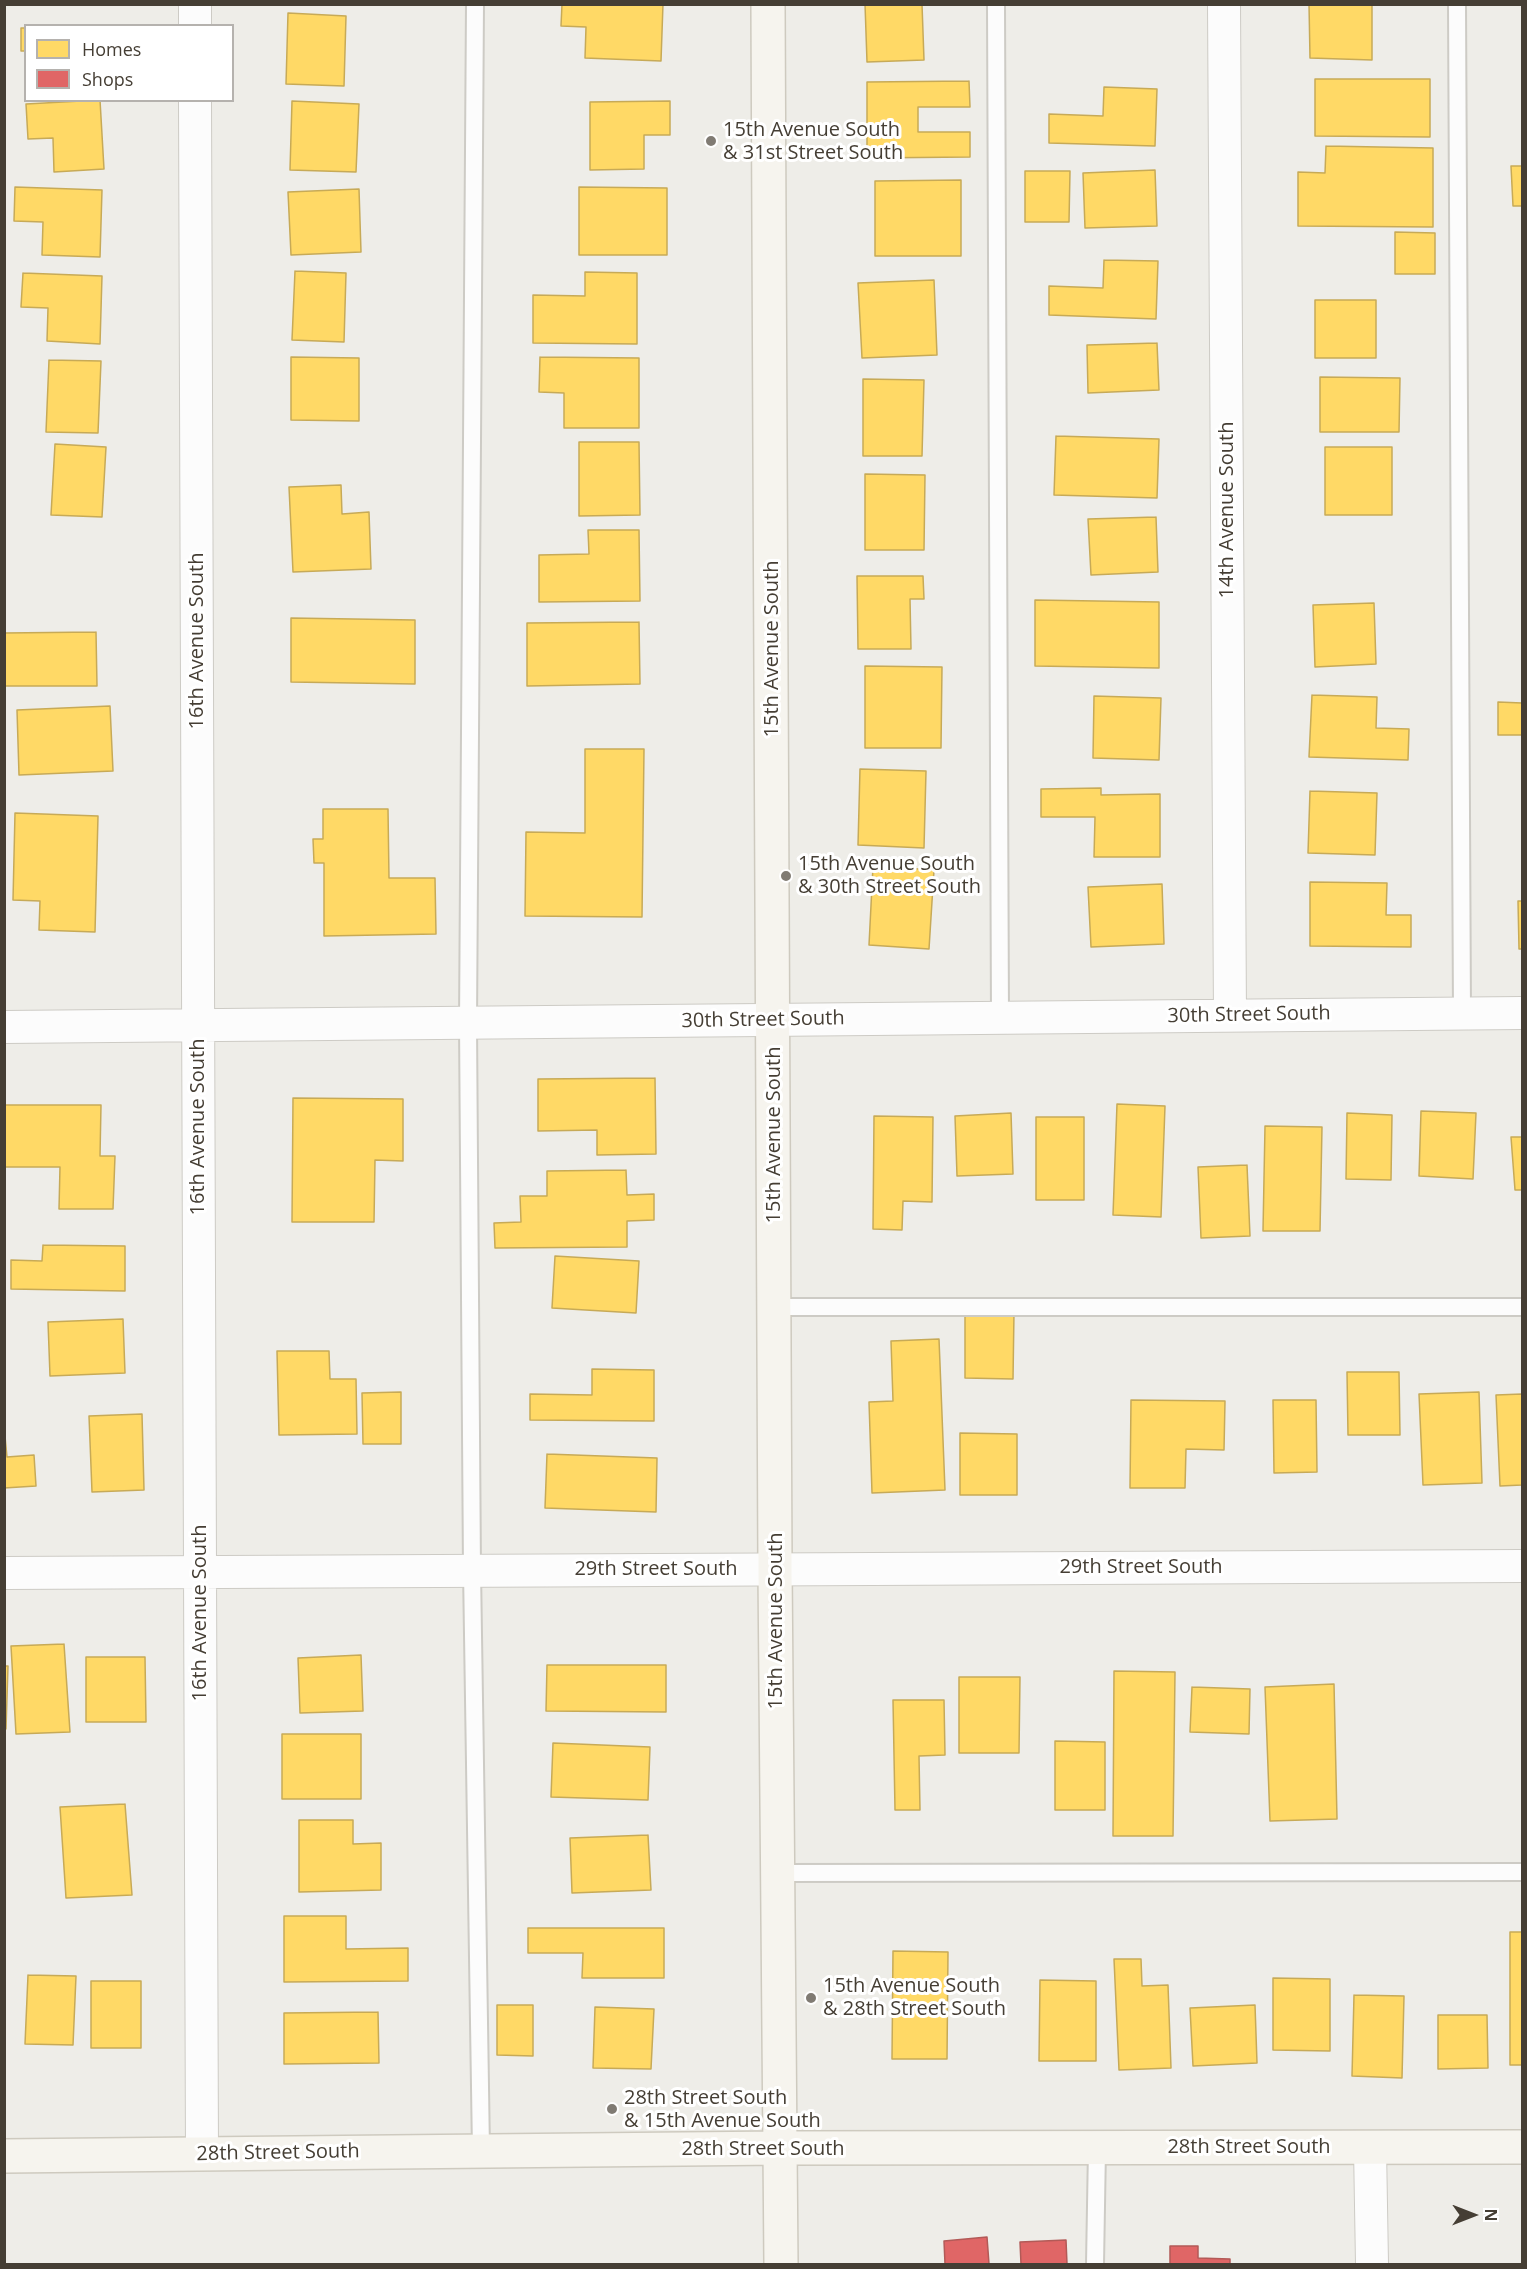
<!DOCTYPE html>
<html>
<head>
<meta charset="utf-8">
<style>
  body { margin:0 }
  #map { position:relative; width:1527px; height:2269px; overflow:hidden; background:#eeede8; font-family:"Open Sans",sans-serif }
  canvas { display:block }
  .frame { position:absolute; inset:0; border:6px solid #453e34; pointer-events:none }
  .legend { position:absolute; left:24px; top:24px; width:210px; height:78px; box-sizing:border-box; background:#fff; border:2px solid #b5b2ae; margin:0; padding:8px 10px; list-style:none; font-size:18px; color:#453e34 }
  .legend li { display:flex; align-items:center; gap:12px; height:30px }
  .legend b { width:30px; border:2px solid #b5b2ae }
  .north { position:absolute; left:1443px; top:2185px; width:60px; height:60px; -webkit-text-stroke:4px #fff; paint-order:stroke; rotate:90deg; font-size:16px; font-weight:700; line-height:24px; text-align:center; color:#453e34 }
  .north::after { content:''; display:block; margin:auto; width:21px; height:27px; background:#453e34; clip-path:polygon(50% 0,100% 100%,50% 72%,0 100%) }
</style>
</head>
<body>
<div id="map">
<canvas width="1527" height="2269"></canvas>
<div class="frame"></div>
<ul class="legend">
<li><b style="height:16px;background:#ffd966"></b>Homes</li>
<li><b style="height:16px;background:#e06666"></b>Shops</li>
</ul>
<div class="north">N</div>
</div>
<script>
const ctx = document.querySelector('canvas').getContext('2d');
ctx.lineJoin = 'round';
function fill(path, color) { ctx.fillStyle = color; ctx.fill(path, 'evenodd'); }
const poly = rows => new Path2D(rows.map(r => 'M' + r).join(''));
function trace(path, color, width, dash) { ctx.strokeStyle = color; ctx.lineWidth = width; ctx.lineCap = dash ? 'butt' : 'round'; ctx.setLineDash(dash || []); ctx.stroke(path); }
function label(font, color, halo, rows, align = 'center') {
  ctx.font = font + ' "Open Sans",sans-serif'; ctx.lineWidth = 6; ctx.setLineDash([]); ctx.textBaseline = 'middle'; ctx.strokeStyle = halo; ctx.fillStyle = color; for (const [text, x, y, turn = 0] of rows) {
    ctx.save(); ctx.translate(x, y); ctx.rotate((+turn || 0) * Math.PI / 180); ctx.textAlign = isNaN(turn) ? turn : align; if (halo) ctx.strokeText(text, 0, 0); ctx.fillText(text, 0, 0); ctx.restore();
  }
}
const homes = poly([
  [562,4,663,4,661,61,585,58,586,27,561,26,562,4],
  [865,4,922,4,924,60,867,62,865,4],
  [1309,4,1372,4,1372,60,1310,58,1309,4],
  [288,13,346,16,344,86,286,84,288,13],
  [21,28,26,28,26,51,21,51,21,28],
  [1315,79,1430,79,1430,137,1315,136,1315,79],
  [969,81,970,107,918,107,918,132,970,132,970,157,867,158,867,82,969,81],
  [1104,87,1157,89,1155,146,1049,143,1049,114,1103,116,1104,87],
  [100,100,104,169,54,172,53,138,28,139,26,104,100,100],
  [292,101,359,104,356,172,290,170,292,101],
  [670,101,670,135,644,135,644,169,590,170,590,102,670,101],
  [1326,146,1433,148,1433,227,1298,226,1298,172,1325,173,1326,146],
  [1511,166,1522,166,1522,206,1513,206,1511,166],
  [1155,170,1157,226,1085,228,1083,173,1155,170],
  [1025,171,1070,171,1069,222,1025,222,1025,171],
  [961,180,961,256,875,256,875,181,961,180],
  [15,187,102,190,100,257,42,255,43,222,14,221,15,187],
  [579,187,667,188,667,255,579,255,579,187],
  [359,189,361,252,291,255,288,192,359,189],
  [1395,232,1435,233,1435,274,1395,274,1395,232],
  [1104,260,1158,261,1156,319,1049,315,1049,286,1103,288,1104,260],
  [295,271,346,273,344,342,292,340,295,271],
  [585,272,637,273,637,344,533,343,533,295,585,296,585,272],
  [23,273,102,276,100,344,47,341,48,308,21,307,23,273],
  [934,280,937,355,862,358,858,283,934,280],
  [1315,300,1376,300,1376,358,1315,358,1315,300],
  [1157,343,1159,390,1088,393,1087,345,1157,343],
  [291,357,359,358,359,421,291,420,291,357],
  [540,357,639,358,639,428,564,428,564,393,539,392,540,357],
  [49,360,101,361,98,433,46,432,49,360],
  [1320,377,1400,378,1399,432,1320,432,1320,377],
  [863,379,924,380,922,456,863,456,863,379],
  [1056,436,1159,439,1157,498,1054,495,1056,436],
  [579,442,639,442,640,515,579,516,579,442],
  [55,444,106,447,102,517,51,515,55,444],
  [1325,447,1392,447,1392,515,1325,515,1325,447],
  [865,474,925,475,924,550,865,550,865,474],
  [341,485,342,514,369,512,371,569,293,572,289,487,341,485],
  [1156,517,1158,572,1091,575,1088,519,1156,517],
  [588,530,639,530,640,601,539,602,539,555,589,554,588,530],
  [857,576,923,576,924,599,910,599,911,649,858,649,857,576],
  [1035,600,1159,602,1159,668,1035,666,1035,600],
  [1374,603,1376,664,1315,667,1313,605,1374,603],
  [291,618,415,620,415,684,291,682,291,618],
  [639,622,640,684,527,686,527,623,639,622],
  [96,632,97,686,4,686,4,633,96,632],
  [865,666,942,667,941,748,865,748,865,666],
  [1312,695,1377,697,1376,728,1409,729,1408,760,1309,757,1312,695],
  [1094,696,1161,698,1159,760,1093,758,1094,696],
  [1498,702,1522,703,1522,735,1498,735,1498,702],
  [110,706,113,771,19,775,17,710,110,706],
  [585,749,644,749,642,917,525,916,526,832,585,833,585,749],
  [860,769,926,771,924,848,858,845,860,769],
  [1101,788,1101,795,1160,794,1160,857,1094,857,1095,817,1041,817,1041,789,1101,788],
  [1310,791,1377,793,1375,855,1308,853,1310,791],
  [323,809,388,809,389,878,435,878,436,934,324,936,324,863,314,863,313,839,323,839,323,809],
  [15,813,98,816,95,932,39,930,40,901,13,900,15,813],
  [873,866,934,870,929,949,869,945,873,866],
  [1310,882,1387,883,1386,915,1411,915,1411,947,1310,946,1310,882],
  [1162,884,1164,944,1091,947,1088,887,1162,884],
  [1518,901,1522,901,1522,949,1519,949,1518,901],
  [655,1078,656,1154,597,1155,597,1130,538,1131,538,1079,655,1078],
  [293,1098,403,1099,403,1161,375,1160,374,1222,292,1222,293,1098],
  [1117,1104,1165,1106,1161,1217,1113,1215,1117,1104],
  [4,1105,101,1105,100,1156,115,1156,113,1209,59,1209,60,1167,4,1167,4,1105],
  [1421,1111,1476,1113,1473,1179,1419,1176,1421,1111],
  [1011,1113,1013,1174,957,1176,955,1116,1011,1113],
  [1347,1113,1392,1115,1391,1180,1346,1179,1347,1113],
  [874,1116,933,1117,932,1202,903,1201,902,1230,873,1229,874,1116],
  [1036,1117,1084,1117,1084,1200,1036,1200,1036,1117],
  [1265,1126,1322,1127,1320,1231,1263,1231,1265,1126],
  [1511,1137,1522,1137,1522,1190,1515,1190,1511,1137],
  [1247,1165,1250,1236,1201,1238,1198,1167,1247,1165],
  [626,1170,627,1195,654,1194,654,1220,627,1221,627,1247,495,1248,494,1223,521,1222,520,1196,547,1196,547,1171,626,1170],
  [43,1245,125,1246,125,1291,11,1289,11,1260,42,1261,43,1245],
  [555,1256,639,1261,636,1313,552,1308,555,1256],
  [965,1312,1014,1312,1013,1379,965,1378,965,1312],
  [123,1319,125,1373,50,1376,48,1322,123,1319],
  [939,1339,945,1490,872,1493,869,1402,893,1401,891,1341,939,1339],
  [277,1351,329,1351,330,1379,356,1379,357,1434,279,1435,277,1351],
  [592,1369,654,1370,654,1421,530,1420,530,1394,592,1395,592,1369],
  [1347,1372,1399,1372,1400,1435,1348,1435,1347,1372],
  [401,1392,401,1444,363,1444,362,1393,401,1392],
  [1479,1392,1482,1483,1423,1485,1419,1394,1479,1392],
  [1522,1394,1522,1485,1500,1486,1496,1395,1522,1394],
  [1131,1400,1225,1401,1224,1450,1186,1449,1185,1488,1130,1488,1131,1400],
  [1273,1400,1316,1400,1317,1472,1274,1473,1273,1400],
  [142,1414,144,1490,92,1492,89,1416,142,1414],
  [4,1426,7,1457,34,1455,36,1486,4,1488,4,1426],
  [960,1433,1017,1434,1017,1495,960,1495,960,1433],
  [547,1454,657,1458,656,1512,545,1508,547,1454],
  [64,1644,70,1732,16,1734,11,1646,64,1644],
  [361,1655,363,1711,300,1713,298,1658,361,1655],
  [86,1657,145,1657,146,1722,86,1722,86,1657],
  [547,1665,666,1665,666,1712,546,1711,547,1665],
  [4,1666,8,1666,6,1729,4,1729,4,1666],
  [1114,1671,1175,1672,1173,1836,1113,1836,1114,1671],
  [959,1677,1020,1677,1019,1753,959,1753,959,1677],
  [1334,1684,1337,1819,1270,1821,1265,1687,1334,1684],
  [1192,1687,1250,1689,1249,1734,1190,1732,1192,1687],
  [893,1700,944,1700,945,1755,919,1756,920,1810,895,1810,893,1700],
  [282,1734,361,1734,361,1799,282,1799,282,1734],
  [1055,1741,1105,1742,1105,1810,1055,1810,1055,1741],
  [553,1743,650,1747,648,1800,551,1797,553,1743],
  [125,1804,132,1895,66,1898,60,1807,125,1804],
  [299,1820,353,1820,353,1844,381,1843,381,1890,299,1892,299,1820],
  [648,1835,651,1890,572,1893,570,1838,648,1835],
  [284,1916,346,1916,346,1949,408,1948,408,1981,284,1982,284,1916],
  [528,1928,664,1928,664,1978,582,1978,583,1953,528,1953,528,1928],
  [1510,1932,1522,1932,1522,2065,1510,2065,1510,1932],
  [893,1951,948,1952,947,2059,892,2059,893,1951],
  [1114,1959,1141,1959,1142,1986,1168,1985,1171,2068,1119,2070,1114,1959],
  [28,1975,76,1976,73,2045,25,2044,28,1975],
  [1273,1978,1330,1979,1330,2051,1273,2050,1273,1978],
  [1040,1980,1096,1981,1096,2061,1039,2061,1040,1980],
  [91,1981,141,1981,141,2048,91,2048,91,1981],
  [1354,1995,1404,1996,1402,2078,1352,2076,1354,1995],
  [497,2005,533,2005,533,2056,497,2055,497,2005],
  [1255,2005,1257,2063,1193,2066,1190,2008,1255,2005],
  [595,2007,654,2009,651,2069,593,2068,595,2007],
  [378,2012,379,2063,284,2064,284,2013,378,2012],
  [1438,2015,1487,2015,1488,2068,1438,2069,1438,2015]
]);
const shops = poly([
  [987,2237,989,2264,945,2264,944,2241,987,2237],
  [1066,2240,1067,2264,1021,2264,1020,2242,1066,2240],
  [1170,2246,1198,2246,1198,2258,1230,2259,1230,2264,1170,2264,1170,2246]
]);
const lane = poly([
  [475,4,468,1023,472,1570,481,2151],
  [996,4,1000,1018],
  [1457,4,1462,1013],
  [775,1307,1522,1307],
  [778,1873,1522,1872],
  [1095,2264,1097,2148]
]);
const street = poly([
  [195,4,195,26],
  [1224,4,1230,1015],
  [195,100,202,2154],
  [4,1027,1522,1013],
  [4,1573,1522,1566],
  [1370,2147,1372,2264]
]);
const secondary = poly([
  [768,4,775,1569,781,2264],
  [4,2156,780,2148,1522,2147]
]);
const markers = [
  [711,141,6,"#807b73"],
  [786,876,6,"#807b73"],
  [811,1998,6,"#807b73"],
  [612,2109,6,"#807b73"]
];
const poiNames = [
  ["15th Avenue South",723,130],
  ["& 31st Street South",723,153],
  ["15th Avenue South",798,864],
  ["& 30th Street South",798,887],
  ["15th Avenue South",823,1986],
  ["& 28th Street South",823,2009],
  ["28th Street South",624,2098],
  ["& 15th Avenue South",624,2121]
];
const streetNames = [
  ["14th Avenue South",1227,510,-90],
  ["16th Avenue South",197,641,-90],
  ["15th Avenue South",772,649,-90],
  ["30th Street South",1249,1015,-1],
  ["30th Street South",763,1020,-1],
  ["16th Avenue South",198,1127,-90],
  ["15th Avenue South",774,1135,-90],
  ["29th Street South",1141,1567],
  ["29th Street South",656,1569],
  ["16th Avenue South",200,1613,-90],
  ["15th Avenue South",776,1621,-90],
  ["28th Street South",1249,2147],
  ["28th Street South",763,2149],
  ["28th Street South",278,2153,-1]
];
fill(homes, '#ffd966');
trace(homes, '#c7aa57', 1.5);
fill(shops, '#e06666');
trace(shops, '#b25a57', 1.5);
trace(lane, '#cdcbc5', 20);
trace(street, '#cdcbc5', 34);
trace(secondary, '#cecabf', 36);
trace(lane, '#fcfcfc', 16);
trace(street, '#fcfcfc', 32);
trace(secondary, '#f6f4ee', 33);
for (const [x, y, r, color] of markers) { const dot = new Path2D(); dot.arc(x, y, r, 0, 2 * Math.PI); ctx.fillStyle = color; ctx.fill(dot); trace(dot, '#fff', 2); }
label('20px', '#453e34', '#fff', poiNames, 'left');
label('20px', '#453e34', '#fff', streetNames);
</script>
</body>
</html>
